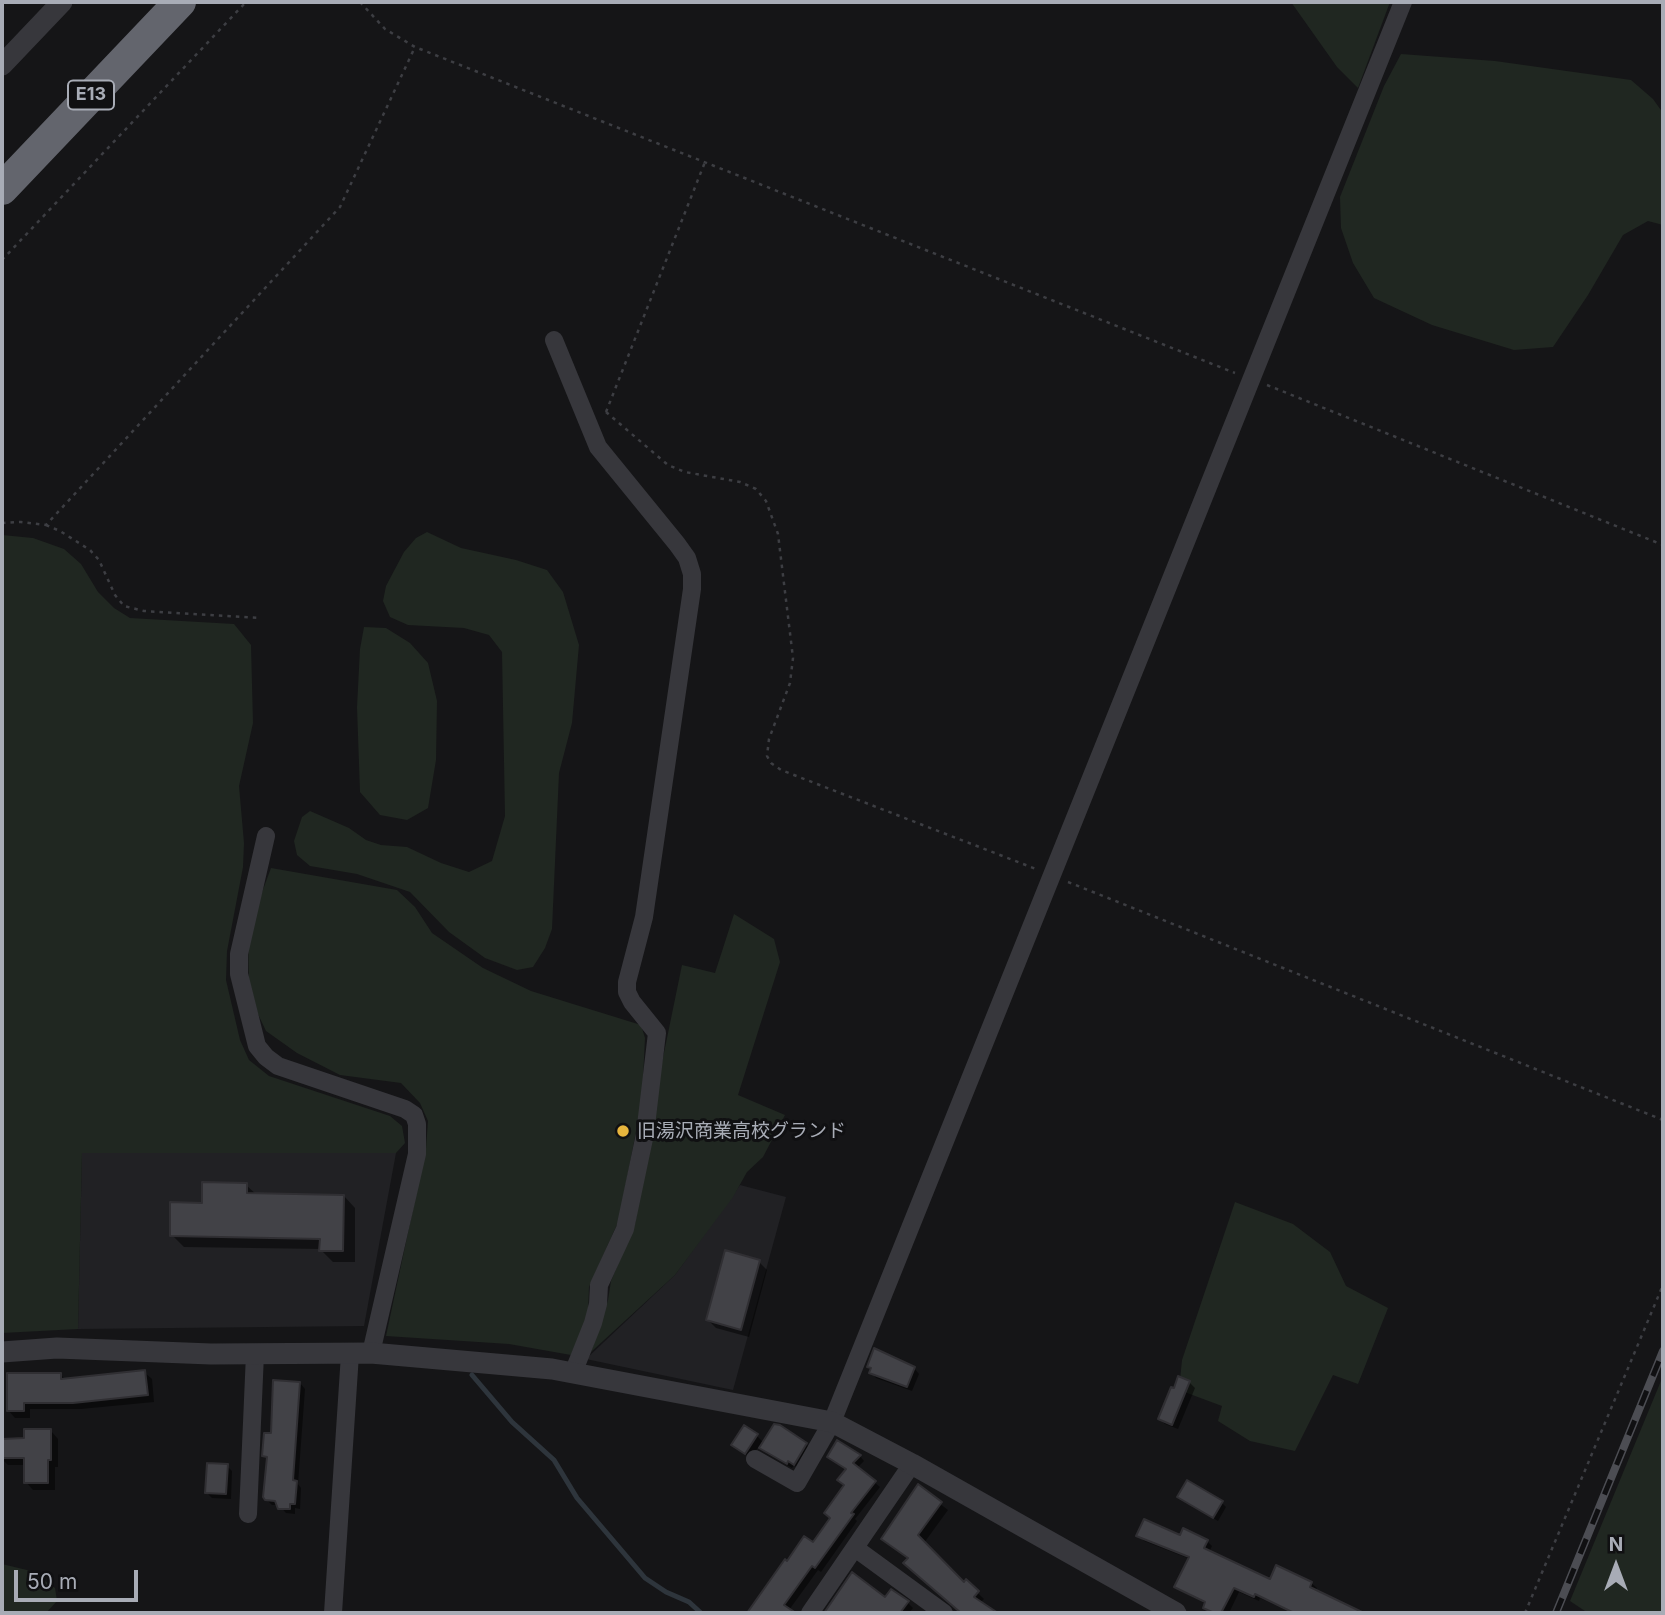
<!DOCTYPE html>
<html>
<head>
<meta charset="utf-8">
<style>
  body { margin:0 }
  #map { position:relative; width:1665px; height:1615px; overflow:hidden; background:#151517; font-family:Inter,sans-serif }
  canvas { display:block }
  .frame { position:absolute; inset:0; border:4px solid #a8acb6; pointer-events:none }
  .north { position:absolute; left:1581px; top:1531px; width:70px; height:70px; -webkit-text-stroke:5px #101012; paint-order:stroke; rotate:0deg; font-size:19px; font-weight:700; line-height:28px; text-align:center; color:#a8acb6 }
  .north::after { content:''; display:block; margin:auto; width:24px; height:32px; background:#a8acb6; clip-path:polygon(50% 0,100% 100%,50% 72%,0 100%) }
  .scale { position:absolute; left:14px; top:1570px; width:124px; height:32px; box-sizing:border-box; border:4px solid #a8acb6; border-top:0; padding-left:9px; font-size:21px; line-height:24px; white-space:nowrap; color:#a8acb6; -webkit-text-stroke:5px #101012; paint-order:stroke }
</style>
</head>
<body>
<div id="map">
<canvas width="1665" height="1615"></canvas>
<div class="frame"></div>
<div class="north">N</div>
<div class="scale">50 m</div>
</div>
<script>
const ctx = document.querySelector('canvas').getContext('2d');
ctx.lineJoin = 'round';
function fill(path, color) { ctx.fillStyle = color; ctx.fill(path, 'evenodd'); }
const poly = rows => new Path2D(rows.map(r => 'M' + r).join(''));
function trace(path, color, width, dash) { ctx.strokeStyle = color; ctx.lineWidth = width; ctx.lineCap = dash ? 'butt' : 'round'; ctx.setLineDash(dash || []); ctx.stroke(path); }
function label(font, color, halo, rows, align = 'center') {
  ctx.font = font + ' Inter,"Noto Sans JP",sans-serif'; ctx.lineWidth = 6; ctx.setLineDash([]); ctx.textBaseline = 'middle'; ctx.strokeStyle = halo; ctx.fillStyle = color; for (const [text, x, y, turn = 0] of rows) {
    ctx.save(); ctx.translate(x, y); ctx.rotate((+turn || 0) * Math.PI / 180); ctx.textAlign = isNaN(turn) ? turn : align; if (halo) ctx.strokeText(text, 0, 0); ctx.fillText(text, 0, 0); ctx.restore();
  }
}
const built = poly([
  [82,1153,396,1153,364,1326,78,1329],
  [740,1185,786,1197,733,1390,586,1359,675,1275]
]);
const green = poly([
  [1291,2,1390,2,1358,88,1337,67],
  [1401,54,1495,61,1631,80,1653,99,1663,113,1663,225,1648,221,1623,235,1588,295,1553,347,1514,350,1432,325,1374,298,1353,263,1341,228,1340,197,1384,86],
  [427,532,461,548,516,560,547,570,563,592,579,645,572,723,559,773,552,929,545,948,533,967,517,970,485,958,449,932,410,892,357,874,310,866,297,855,294,841,302,817,310,811,349,828,366,840,381,845,407,847,441,863,469,872,492,861,505,816,502,652,489,635,464,628,408,625,390,617,383,601,386,586,404,552,416,538],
  [2,535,33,538,64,549,81,564,98,592,114,608,130,618,234,624,251,645,253,723,239,786,244,843,243,867,227,951,226,980,240,1040,249,1060,269,1076,390,1116,402,1126,405,1143,396,1153,82,1153,78,1329,2,1333],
  [364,627,386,628,410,643,428,663,437,701,436,760,428,808,407,820,380,815,360,792,357,707,360,649],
  [271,868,397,890,415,907,432,933,483,968,531,991,641,1025,645,1038,642,1100,619,1220,589,1287,588,1314,571,1355,509,1344,386,1336,426,1148,428,1121,420,1103,401,1083,340,1075,297,1053,266,1031,249,995,248,930],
  [734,914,774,939,780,962,738,1095,785,1115,763,1157,747,1172,733,1197,675,1275,591,1352,608,1300,611,1281,635,1224,659,1077,682,965,715,973],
  [1235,1202,1293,1224,1330,1252,1346,1286,1388,1308,1358,1384,1333,1375,1295,1451,1250,1441,1218,1421,1222,1406,1179,1390,1182,1360],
  [1663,1376,1663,1613,1588,1613,1570,1601],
  [2,1564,31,1571,55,1588,57,1601,46,1613,2,1613]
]);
const shadow = poly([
  [246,1185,257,1195,344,1196,355,1208,355,1262,333,1262,320,1249,184,1247,172,1235,203,1205],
  [759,1262,767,1270,749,1337,716,1328,708,1320],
  [914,1368,919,1374,912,1391,876,1378,871,1372],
  [144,1372,152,1379,154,1402,81,1409,30,1409,30,1418,15,1418,8,1410,60,1374,66,1380],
  [1189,1382,1195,1388,1178,1429,1165,1424,1160,1419],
  [300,1383,305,1389,298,1484,301,1488,300,1509,295,1508,295,1514,286,1513,279,1505,272,1505,266,1499,268,1459,264,1454],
  [51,1431,58,1439,58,1467,55,1467,55,1490,33,1490,26,1482,26,1465,8,1465,2,1459,2,1441,26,1440],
  [757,1436,764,1443,806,1444,811,1449,800,1469,794,1465,792,1468,766,1453,759,1446,751,1458,733,1445],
  [860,1456,864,1461,857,1468,880,1487,855,1519,857,1521,821,1572,818,1570,789,1610,793,1613,749,1613,785,1562,787,1563,814,1544,831,1518,846,1486,848,1470,829,1457],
  [227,1466,232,1471,231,1499,212,1498,206,1492],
  [918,1487,948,1510,924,1543,964,1584,966,1582,984,1599,980,1603,995,1613,963,1613,912,1570,909,1559,890,1545],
  [1184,1501,1222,1503,1226,1507,1218,1521],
  [1139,1535,1207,1541,1212,1546,1209,1552,1271,1581,1277,1567,1311,1583,1317,1588,1315,1592,1360,1613,1292,1613,1260,1598,1259,1601,1239,1592,1229,1613,1211,1613,1205,1607,1206,1604,1181,1591,1176,1586,1190,1559,1144,1541],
  [853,1574,886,1599,908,1603,913,1608,909,1613,826,1613]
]);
const stream = poly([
  [472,1375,512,1422,554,1460,577,1498,645,1578,666,1592,689,1602,701,1613]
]);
const building = poly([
  [202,1182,247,1183,247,1193,344,1195,343,1251,319,1251,320,1239,170,1236,170,1202,202,1203,202,1182],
  [725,1250,760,1260,741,1330,706,1320,725,1250],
  [874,1348,915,1367,907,1387,869,1373,871,1368,867,1367,874,1348],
  [145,1370,148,1395,73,1403,24,1403,24,1411,7,1411,7,1373,61,1373,61,1379,145,1370],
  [1178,1376,1190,1381,1172,1425,1158,1419,1171,1387,1174,1388,1178,1376],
  [273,1380,300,1382,293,1480,297,1481,295,1504,290,1504,290,1509,278,1509,275,1501,265,1500,263,1497,267,1457,262,1456,264,1433,271,1433,273,1380],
  [774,1424,780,1425,807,1443,794,1465,788,1461,787,1464,759,1448,774,1424],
  [744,1425,758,1434,745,1454,731,1445,744,1425],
  [24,1429,51,1429,51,1460,48,1460,48,1483,24,1483,24,1458,2,1458,2,1439,24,1438,24,1429],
  [837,1440,861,1455,853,1463,876,1481,851,1513,854,1514,815,1568,812,1566,784,1605,796,1613,747,1613,785,1559,787,1561,804,1536,813,1542,830,1518,824,1513,844,1485,837,1480,846,1469,827,1457,837,1440],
  [207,1463,228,1464,226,1494,205,1493,207,1463],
  [1187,1480,1223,1501,1213,1518,1177,1497,1187,1480],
  [918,1484,942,1502,918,1535,964,1582,966,1579,979,1591,974,1597,998,1613,961,1613,903,1563,908,1558,881,1539,918,1484],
  [1144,1519,1180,1535,1183,1528,1208,1540,1204,1548,1270,1579,1276,1565,1312,1582,1310,1587,1364,1613,1294,1613,1255,1594,1254,1597,1234,1588,1221,1613,1214,1613,1203,1608,1205,1602,1174,1587,1189,1557,1136,1536,1144,1519],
  [852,1572,885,1597,891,1589,909,1601,900,1613,824,1613,852,1572]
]);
const path = poly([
  [360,2,385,29,415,47,1235,373],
  [2,260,246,2],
  [1267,385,1663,545],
  [606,412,668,465,685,472,740,482,756,489,766,501,778,534,793,658,790,683,769,739,767,756,771,763,781,770,1036,869],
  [606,412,705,162],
  [2,523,21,522,46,525,340,207,415,47],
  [46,525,60,531,90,550,99,560,115,595,124,606,144,611,260,618],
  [1068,882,1663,1120],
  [1525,1613,1663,1285]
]);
const minor = poly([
  [554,340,598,447,677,544,687,558,692,574,692,589,644,917,627,982,627,992,632,1002,657,1033,645,1134,625,1229,599,1285,598,1304,593,1323,573,1373],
  [266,836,239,954,239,974,257,1046,266,1057,278,1066,405,1109,414,1115,417,1124,417,1154,371,1353],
  [755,1459,797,1483,832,1422,1403,2],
  [248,1514,255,1354],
  [855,1548,944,1613],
  [333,1613,350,1354],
  [810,1613,912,1464]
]);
const tertiary = poly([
  [2,65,62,2],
  [2,1352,57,1348,211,1354,371,1353,552,1369,832,1422,912,1464,1176,1613]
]);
const motorway = poly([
  [2,189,180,2]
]);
const rail = poly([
  [1556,1613,1663,1351]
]);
const markers = [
  [623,1131,7,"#e7b53d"]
];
const shields = [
  [91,95,46]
];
const shieldNames = [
  ["E13",91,95]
];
const poiNames = [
  ["旧湯沢商業高校グランド",637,1131]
];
fill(built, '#212124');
fill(green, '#202721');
fill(shadow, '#0007');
trace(stream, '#2e353c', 5);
fill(building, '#424247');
trace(building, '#302f33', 2);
trace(path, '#3d3e43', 2.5, [3.5, 5]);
trace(minor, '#37373c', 18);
trace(tertiary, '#37373c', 21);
trace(motorway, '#63656d', 32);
trace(rail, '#4c4d53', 8);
trace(rail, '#101012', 5, [16]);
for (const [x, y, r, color] of markers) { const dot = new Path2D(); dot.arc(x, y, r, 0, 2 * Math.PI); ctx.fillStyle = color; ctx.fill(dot); trace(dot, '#101012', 2.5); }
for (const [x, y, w] of shields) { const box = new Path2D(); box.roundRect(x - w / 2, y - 14.5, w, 29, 5); ctx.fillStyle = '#101012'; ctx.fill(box); trace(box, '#a8acb6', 2); }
label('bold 18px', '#a8acb6', null, shieldNames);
label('19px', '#a8acb6', '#101012', poiNames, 'left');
</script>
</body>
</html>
